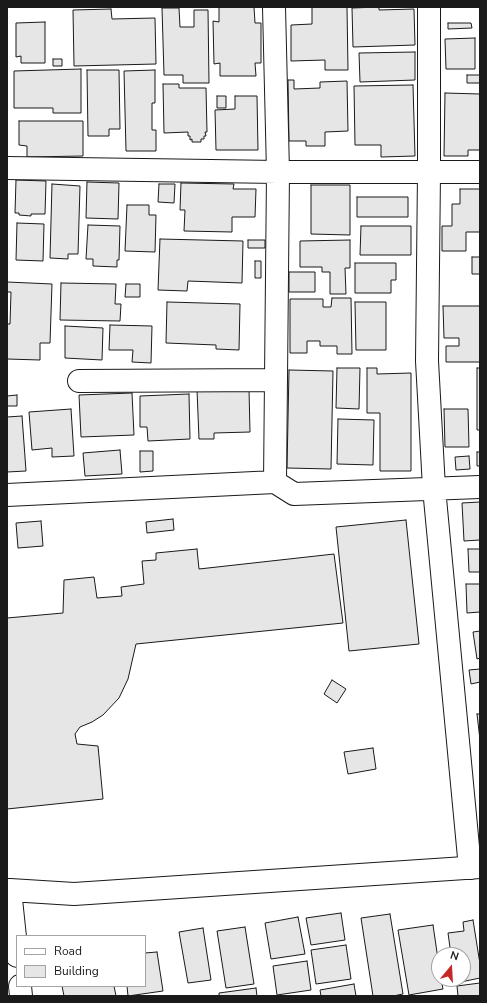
<!DOCTYPE html>
<html>
<head>
<meta charset="utf-8">
<style>
  body { margin:0 }
  #map { position:relative; width:487px; height:1003px; overflow:hidden; background:#fff; font-family:"Nunito Sans",sans-serif }
  canvas { display:block }
  .frame { position:absolute; inset:0; border:8px solid #1a1a1a; pointer-events:none }
  .legend { position:absolute; left:16px; top:935px; width:130px; height:52px; box-sizing:border-box; background:#fff; border:1px solid #a3a3a3; margin:0; padding:5px 7px; list-style:none; font-size:12px; color:#1a1a1a }
  .legend li { display:flex; align-items:center; gap:8px; height:20px }
  .legend b { width:20px; border:1px solid #a3a3a3 }
  .north { position:absolute; left:431px; top:947px; width:40px; height:40px; box-sizing:border-box; background:#fff; border:1px solid #a3a3a3; border-radius:50%; rotate:18deg; font-size:11px; font-weight:700; line-height:16px; text-align:center; color:#1a1a1a }
  .north::after { content:''; display:block; margin:auto; width:14px; height:18px; background:#c62828; clip-path:polygon(50% 0,100% 100%,50% 72%,0 100%) }
</style>
</head>
<body>
<div id="map">
<canvas width="487" height="1003"></canvas>
<div class="frame"></div>
<ul class="legend">
<li><b style="height:5px;background:#fff"></b>Road</li>
<li><b style="height:11px;background:#e6e6e6"></b>Building</li>
</ul>
<div class="north">N</div>
</div>
<script>
const ctx = document.querySelector('canvas').getContext('2d');
ctx.lineJoin = 'round';
function fill(path, color) { ctx.fillStyle = color; ctx.fill(path, 'evenodd'); }
const poly = rows => new Path2D(rows.map(r => 'M' + r).join(''));
function trace(path, color, width, dash) { ctx.strokeStyle = color; ctx.lineWidth = width; ctx.lineCap = dash ? 'butt' : 'round'; ctx.setLineDash(dash || []); ctx.stroke(path); }
const building = poly([
  [219,7,254,7,255,23,261,23,261,63,255,63,256,76,220,76,220,63,214,64,213,21,219,22,219,7],
  [312,7,347,7,348,70,325,70,325,60,291,61,291,25,312,24,312,7],
  [379,7,379,10,414,9,415,45,353,47,352,8,379,7],
  [162,8,179,8,180,27,194,27,194,10,208,10,209,83,183,83,183,75,164,75,162,8],
  [111,9,112,19,155,18,156,64,74,66,73,10,111,9],
  [45,22,45,63,21,63,21,56,16,57,16,23,45,22],
  [448,23,471,23,472,28,448,29,448,23],
  [475,38,475,69,446,69,445,39,475,38],
  [415,52,415,80,360,82,359,53,415,52],
  [53,59,62,59,62,66,53,66,53,59],
  [81,69,81,113,53,113,53,108,14,108,14,71,81,69],
  [87,70,119,70,120,129,109,129,109,136,88,136,87,70],
  [155,70,155,103,152,103,152,130,156,130,156,151,126,151,124,71,155,70],
  [467,75,480,75,480,83,467,83,467,75],
  [288,80,294,80,294,89,320,88,320,82,347,81,348,131,325,132,325,146,306,146,306,141,289,141,288,80],
  [163,84,179,84,179,88,206,88,207,132,205,132,206,136,204,136,204,139,201,139,201,142,192,142,192,139,190,140,190,136,188,136,188,132,164,133,163,84],
  [413,85,415,156,381,157,381,145,355,145,354,86,413,85],
  [445,93,480,94,480,150,468,150,468,156,444,156,445,93],
  [217,96,226,96,226,108,217,108,217,96],
  [235,96,257,96,258,150,216,150,215,110,235,109,235,96],
  [19,121,83,121,83,156,27,157,27,146,19,145,19,121],
  [16,180,46,181,45,214,31,214,31,216,19,215,19,213,15,213,16,180],
  [87,182,119,183,118,219,86,218,87,182],
  [181,183,234,184,233,189,256,189,255,217,232,217,232,232,184,231,185,210,180,210,181,183],
  [52,184,80,186,78,254,68,254,68,259,50,258,52,184],
  [159,184,175,184,174,203,158,202,159,184],
  [311,185,350,185,350,235,311,234,311,185],
  [460,189,480,189,480,232,466,232,466,251,442,251,442,226,452,226,452,204,460,204,460,189],
  [357,197,408,197,408,217,357,217,357,197],
  [127,205,149,205,149,215,156,215,155,252,125,251,127,205],
  [17,223,44,224,43,261,16,260,17,223],
  [88,225,120,226,119,260,117,260,117,267,93,266,93,259,86,259,88,225],
  [361,226,411,226,411,255,360,255,361,226],
  [160,239,243,241,242,283,188,281,187,291,158,290,160,239],
  [248,240,265,240,265,248,248,248,248,240],
  [350,240,350,268,345,268,346,294,330,294,330,272,322,272,322,267,300,267,300,241,350,240],
  [472,257,480,257,480,274,472,274,472,257],
  [255,261,261,261,261,278,255,278,255,261],
  [355,263,396,263,396,280,391,280,391,293,355,293,355,263],
  [289,272,315,272,315,292,289,292,289,272],
  [7,282,52,284,50,343,40,343,40,360,7,359,7,324,10,324,11,292,7,292,7,282],
  [61,283,116,284,115,304,121,304,120,321,60,320,61,283],
  [126,284,140,284,140,297,125,297,126,284],
  [332,298,351,298,352,354,337,354,337,346,320,346,320,341,307,341,307,353,290,353,290,299,323,299,323,307,331,307,332,298],
  [167,302,240,304,239,350,216,349,216,345,166,343,167,302],
  [355,302,386,302,386,350,356,350,355,302],
  [443,306,480,306,480,362,446,362,446,346,459,346,459,338,444,338,443,306],
  [110,325,152,326,151,363,132,362,133,350,109,350,110,325],
  [65,326,103,328,102,360,65,358,65,326],
  [337,368,360,368,359,409,336,408,337,368],
  [367,368,377,368,377,374,411,373,411,471,380,471,380,413,367,413,367,368],
  [477,368,480,368,480,430,477,430,477,368],
  [289,370,333,371,331,469,287,468,289,370],
  [249,389,250,432,214,433,214,439,199,439,197,390,249,389],
  [132,393,134,435,81,437,79,395,132,393],
  [189,394,190,439,148,441,147,427,140,427,140,396,189,394],
  [17,395,17,406,7,406,7,396,17,395],
  [71,409,74,456,52,457,52,448,32,450,29,412,71,409],
  [444,409,468,409,469,447,445,447,444,409],
  [22,416,26,471,7,472,7,417,22,416],
  [338,419,374,420,373,465,337,464,338,419],
  [120,450,122,474,85,476,83,453,120,450],
  [140,451,153,451,153,471,140,472,140,451],
  [477,452,480,452,480,466,477,466,477,452],
  [469,456,470,469,456,470,455,457,469,456],
  [480,502,480,540,464,541,462,503,480,502],
  [173,519,174,530,147,533,146,522,173,519],
  [406,520,419,644,349,651,336,527,406,520],
  [41,521,43,546,18,548,16,523,41,521],
  [197,549,199,569,334,554,343,623,136,644,128,679,119,698,103,715,92,722,80,727,75,734,77,744,98,746,103,799,7,809,7,618,63,613,64,580,94,577,97,598,122,596,121,587,144,584,142,561,156,560,156,553,197,549],
  [468,549,480,549,480,572,469,572,468,549],
  [466,584,480,584,480,612,467,613,466,584],
  [480,631,480,658,477,659,473,632,480,631],
  [480,669,480,682,471,684,469,670,480,669],
  [332,680,346,689,337,703,324,694,332,680],
  [477,714,480,714,480,740,477,714],
  [373,748,376,769,348,774,344,752,373,748],
  [341,913,345,940,311,945,306,918,341,913],
  [390,914,403,994,393,996,373,996,361,918,390,914],
  [298,917,305,954,271,959,265,923,298,917],
  [473,920,480,964,480,978,456,983,455,979,463,979,463,955,451,955,448,933,464,931,463,922,473,920],
  [433,925,439,966,439,979,441,979,443,989,409,995,398,930,433,925],
  [245,927,254,984,226,988,217,931,245,927],
  [203,928,211,980,188,983,179,932,203,928],
  [346,945,351,979,316,984,311,950,346,945],
  [157,952,163,991,128,996,127,986,145,986,145,953,157,952],
  [307,961,311,990,277,995,273,966,307,961],
  [480,983,480,996,458,996,457,986,480,983],
  [354,984,356,996,321,996,320,990,354,984],
  [62,986,114,986,116,996,64,996,62,986],
  [256,988,257,996,219,996,219,993,256,988]
]);
const minor = poly([
  [274,7,278,172,275,482],
  [429,7,429,172,427,361,434,488,470,868],
  [7,168,278,172,480,172],
  [79,381,276,380],
  [7,495,275,482,294,494,480,487]
]);
const tertiary = poly([
  [17,956,10,890,74,894,480,867],
  [20,986,21,996]
]);
fill(building, '#e6e6e6');
trace(building, '#1a1a1a', 1);
trace(minor, '#1a1a1a', 24);
trace(tertiary, '#1a1a1a', 24);
trace(minor, '#fff', 22);
trace(tertiary, '#fff', 22);
</script>
</body>
</html>
